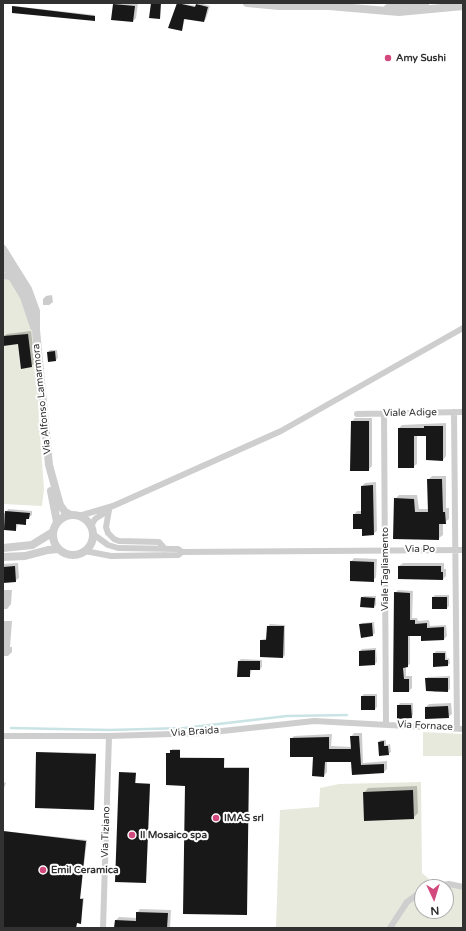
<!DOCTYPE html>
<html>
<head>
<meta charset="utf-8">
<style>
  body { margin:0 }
  #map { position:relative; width:466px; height:931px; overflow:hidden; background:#fff; font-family:"Varela Round",sans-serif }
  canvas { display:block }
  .frame { position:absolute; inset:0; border:4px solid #313131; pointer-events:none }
  .north { position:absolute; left:414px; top:879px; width:40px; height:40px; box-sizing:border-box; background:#fff; border:1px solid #adadad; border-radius:50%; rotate:176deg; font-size:11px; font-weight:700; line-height:16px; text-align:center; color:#313131 }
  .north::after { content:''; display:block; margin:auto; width:14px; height:18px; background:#d1497d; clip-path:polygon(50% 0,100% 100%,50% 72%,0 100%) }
</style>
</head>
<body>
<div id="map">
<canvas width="466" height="931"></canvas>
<div class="frame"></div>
<div class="north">N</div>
</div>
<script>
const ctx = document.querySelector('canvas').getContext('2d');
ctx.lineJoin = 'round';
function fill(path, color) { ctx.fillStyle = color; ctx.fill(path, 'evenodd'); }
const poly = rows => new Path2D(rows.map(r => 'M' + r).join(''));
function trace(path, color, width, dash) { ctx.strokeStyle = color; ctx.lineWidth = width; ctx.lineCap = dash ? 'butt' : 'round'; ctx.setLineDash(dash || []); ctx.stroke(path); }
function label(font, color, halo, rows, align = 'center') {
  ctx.font = font + ' "Varela Round",sans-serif'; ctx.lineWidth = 4; ctx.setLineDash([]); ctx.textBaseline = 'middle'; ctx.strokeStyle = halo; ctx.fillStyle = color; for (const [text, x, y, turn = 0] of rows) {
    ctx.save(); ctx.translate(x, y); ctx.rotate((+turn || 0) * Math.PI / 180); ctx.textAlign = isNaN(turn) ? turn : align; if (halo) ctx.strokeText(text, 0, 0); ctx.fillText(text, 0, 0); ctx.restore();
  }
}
const green = poly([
  [12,269,35,324,39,420,44,489,42,506,3,504,3,270],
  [423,732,463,734,463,756,423,756],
  [421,782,422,873,435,884,463,890,463,928,276,928,280,810,319,807,320,788,339,784],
  [422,887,446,887,446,911,422,911]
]);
const shadow = poly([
  [115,3,138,3,136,18,133,21,114,4],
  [178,3,197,6,200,3,210,6,206,19,204,21,185,18,182,30,170,28],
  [14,6,95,15,95,19,13,7],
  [52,295,53,302,49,305,43,305,43,299,46,296],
  [31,331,35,363,31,366,19,343,3,337,7,334],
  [50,350,57,350,58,358,56,360,48,352],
  [355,418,372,418,372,466,368,470,352,421],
  [446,423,446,456,443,460,427,435,417,435,417,464,413,467,399,428,402,425],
  [432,476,446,476,446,508,449,508,449,519,443,523,443,535,439,538,395,499,399,495,417,495,419,509,429,509,428,480],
  [376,482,377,531,373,534,363,528,354,515,357,511,362,511,362,486,365,483],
  [8,509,32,511,32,515,28,518,25,524,18,524,16,530,3,529,3,513,6,513],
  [354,558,377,559,376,577,373,581,351,562],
  [18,563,19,578,15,581,3,582,3,564],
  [403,563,444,563,444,569,446,569,446,576,443,579,399,566],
  [3,590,12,590,11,604,7,609,3,609],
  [398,590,413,591,412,618,417,618,418,621,429,620,430,626,446,625,447,636,444,639,422,635,410,635,410,664,406,666,406,676,412,676,412,688,409,691,394,691,395,593],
  [435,595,449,595,449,606,447,608,433,608,433,597],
  [364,596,376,596,376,605,374,607,362,598],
  [3,621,12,621,10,647,12,647,12,652,8,656,3,656],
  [374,622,375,633,373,635,360,625,362,623],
  [270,624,285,625,285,655,283,657,261,640,267,638,268,627],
  [376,648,377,662,375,664,360,651,362,649],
  [436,651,446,651,447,659,449,658,450,663,448,665,434,654],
  [241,659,262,660,262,667,260,669,252,669,250,676,239,661],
  [450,676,450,689,448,691,434,692,426,679,428,677],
  [364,694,377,694,377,707,375,709,362,696],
  [400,703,413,703,413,715,411,717,398,706],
  [451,703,452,714,448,717,426,718,426,707,429,704],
  [354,733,362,733,363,763,387,761,387,769,384,772,353,774,352,761,327,761,327,772,324,776,314,756,291,739,294,736,332,734,331,746,352,747,351,737],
  [381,740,386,740,386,745,390,744,391,752,388,754,379,742],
  [172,749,180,749,180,757,225,758,224,767,249,767,246,914,186,785,167,754,171,753],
  [38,752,96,753,94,809,37,753],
  [121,772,136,772,136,783,150,783,146,882],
  [3,782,6,783,3,790],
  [417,786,418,813,413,818,364,793,368,788],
  [3,831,87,840,80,898,84,898,81,922,77,922,76,928,3,928],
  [140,909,171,910,170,928,115,928,116,920,119,917,137,918,137,913]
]);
const stream = poly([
  [11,728,110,730,184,728,287,716,347,715]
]);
const building = poly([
  [151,3,161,3,160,19,149,18],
  [177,3,195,7,196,4,208,7,204,22,184,19,182,31,168,28],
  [113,4,135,6,133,22,111,20],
  [12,6,95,16,95,21,12,13],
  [28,334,32,367,21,369,18,344,3,346,3,336],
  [55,351,56,361,48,362,47,352],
  [351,421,369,421,369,471,350,471],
  [424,426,443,426,443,461,426,460,426,436,414,436,414,468,398,468,398,428,424,428],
  [427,479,442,479,443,512,445,512,446,524,439,524,439,540,393,539,394,498,414,499,415,512,428,512],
  [373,485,374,535,362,536,362,529,353,529,353,514,361,514,361,486],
  [5,511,30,513,29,519,26,519,26,525,16,524,16,531,4,530],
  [350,561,374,562,374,582,350,581],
  [15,566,16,582,3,583,3,567],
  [398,566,441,566,441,572,443,572,443,580,398,579],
  [394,592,410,593,410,620,415,620,415,624,427,623,427,628,444,627,444,640,421,641,421,636,408,636,408,667,403,668,404,679,409,679,409,692,393,692],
  [361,597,375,598,374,608,360,607],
  [432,597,447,597,447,609,432,609],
  [372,623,373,636,361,638,359,624],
  [267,626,284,626,283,658,260,657,260,640,266,640],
  [375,650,375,665,359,666,359,651],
  [433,653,445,653,445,660,448,660,448,666,433,667],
  [238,661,260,661,260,670,250,670,250,677,237,677],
  [425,678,448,678,448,692,426,691],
  [361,696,375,696,375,710,361,710],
  [397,705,411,705,412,718,397,719],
  [448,706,449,718,425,719,425,707],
  [350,736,359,736,361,765,384,764,384,773,352,775,351,762,325,762,324,777,312,776,313,757,290,757,290,738,329,737,329,749,351,749],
  [384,741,384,746,388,746,389,755,379,756,378,742],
  [170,750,180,750,180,758,224,758,224,768,249,768,247,915,183,914,185,786,166,785,166,753,170,753],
  [36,752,96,754,94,810,35,808],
  [119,772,136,773,135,783,150,784,146,883,115,882],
  [413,790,414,819,364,821,363,792],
  [3,831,86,841,80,899,83,899,81,924,77,923,76,928,3,928],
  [136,912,168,913,167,928,114,928,115,920,136,921]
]);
const minor = poly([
  [3,276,12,277],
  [454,412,457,728],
  [384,413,386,724],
  [357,414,463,412],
  [109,510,106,527,108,533,114,539,119,541,159,542,165,549],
  [79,516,113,506,281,431,463,328],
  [91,526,95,519,109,510],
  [93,534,108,545,118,548,178,549,182,552],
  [85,551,111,556,178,555,182,552,463,550],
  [3,736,109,736,204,733,314,721,463,729],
  [429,887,449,884,463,887],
  [103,928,109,736],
  [390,928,407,902,422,891]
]);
const tertiary = poly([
  [247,3,279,6,329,6,399,12,463,6],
  [388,8,425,3],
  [3,249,28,289,36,311,36,330,49,465,60,505,65,512,71,515],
  [3,262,24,297,34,327],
  [51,491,57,522],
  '53 535a20 20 0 1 1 40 0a20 20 0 1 1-40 0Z',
  [3,548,32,545,53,532],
  [3,557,25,556,48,550,58,549]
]);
const markers = [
  [388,58,4,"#d1497d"],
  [216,818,4,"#d1497d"],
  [132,835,4,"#d1497d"],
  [43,870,4,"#d1497d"]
];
const poiNames = [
  ["Amy Sushi",396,58],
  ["IMAS srl",224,818],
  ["Il Mosaico spa",140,835],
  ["Emil Ceramica",51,870]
];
const streetNames = [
  ["Via Alfonso Lamarmora",42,399,-96],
  ["Viale Adige",410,413,-1],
  ["Via Po",420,549],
  ["Viale Tagliamento",385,569,-90],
  ["Via Fornace",425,726,3],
  ["Via Braida",195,732,-4],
  ["Via Tiziano",106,832,-88]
];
fill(green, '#e7e9dd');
fill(shadow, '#0003');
trace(stream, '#cae3e5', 2.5);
fill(building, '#181818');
trace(minor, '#cecece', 6);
trace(tertiary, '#cecece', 8);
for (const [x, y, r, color] of markers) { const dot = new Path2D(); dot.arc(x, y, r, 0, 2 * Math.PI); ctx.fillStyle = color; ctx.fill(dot); trace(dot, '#fff', 1.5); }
label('bold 10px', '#313131', '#fff', poiNames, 'left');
label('10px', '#313131', '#fff', streetNames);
</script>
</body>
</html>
